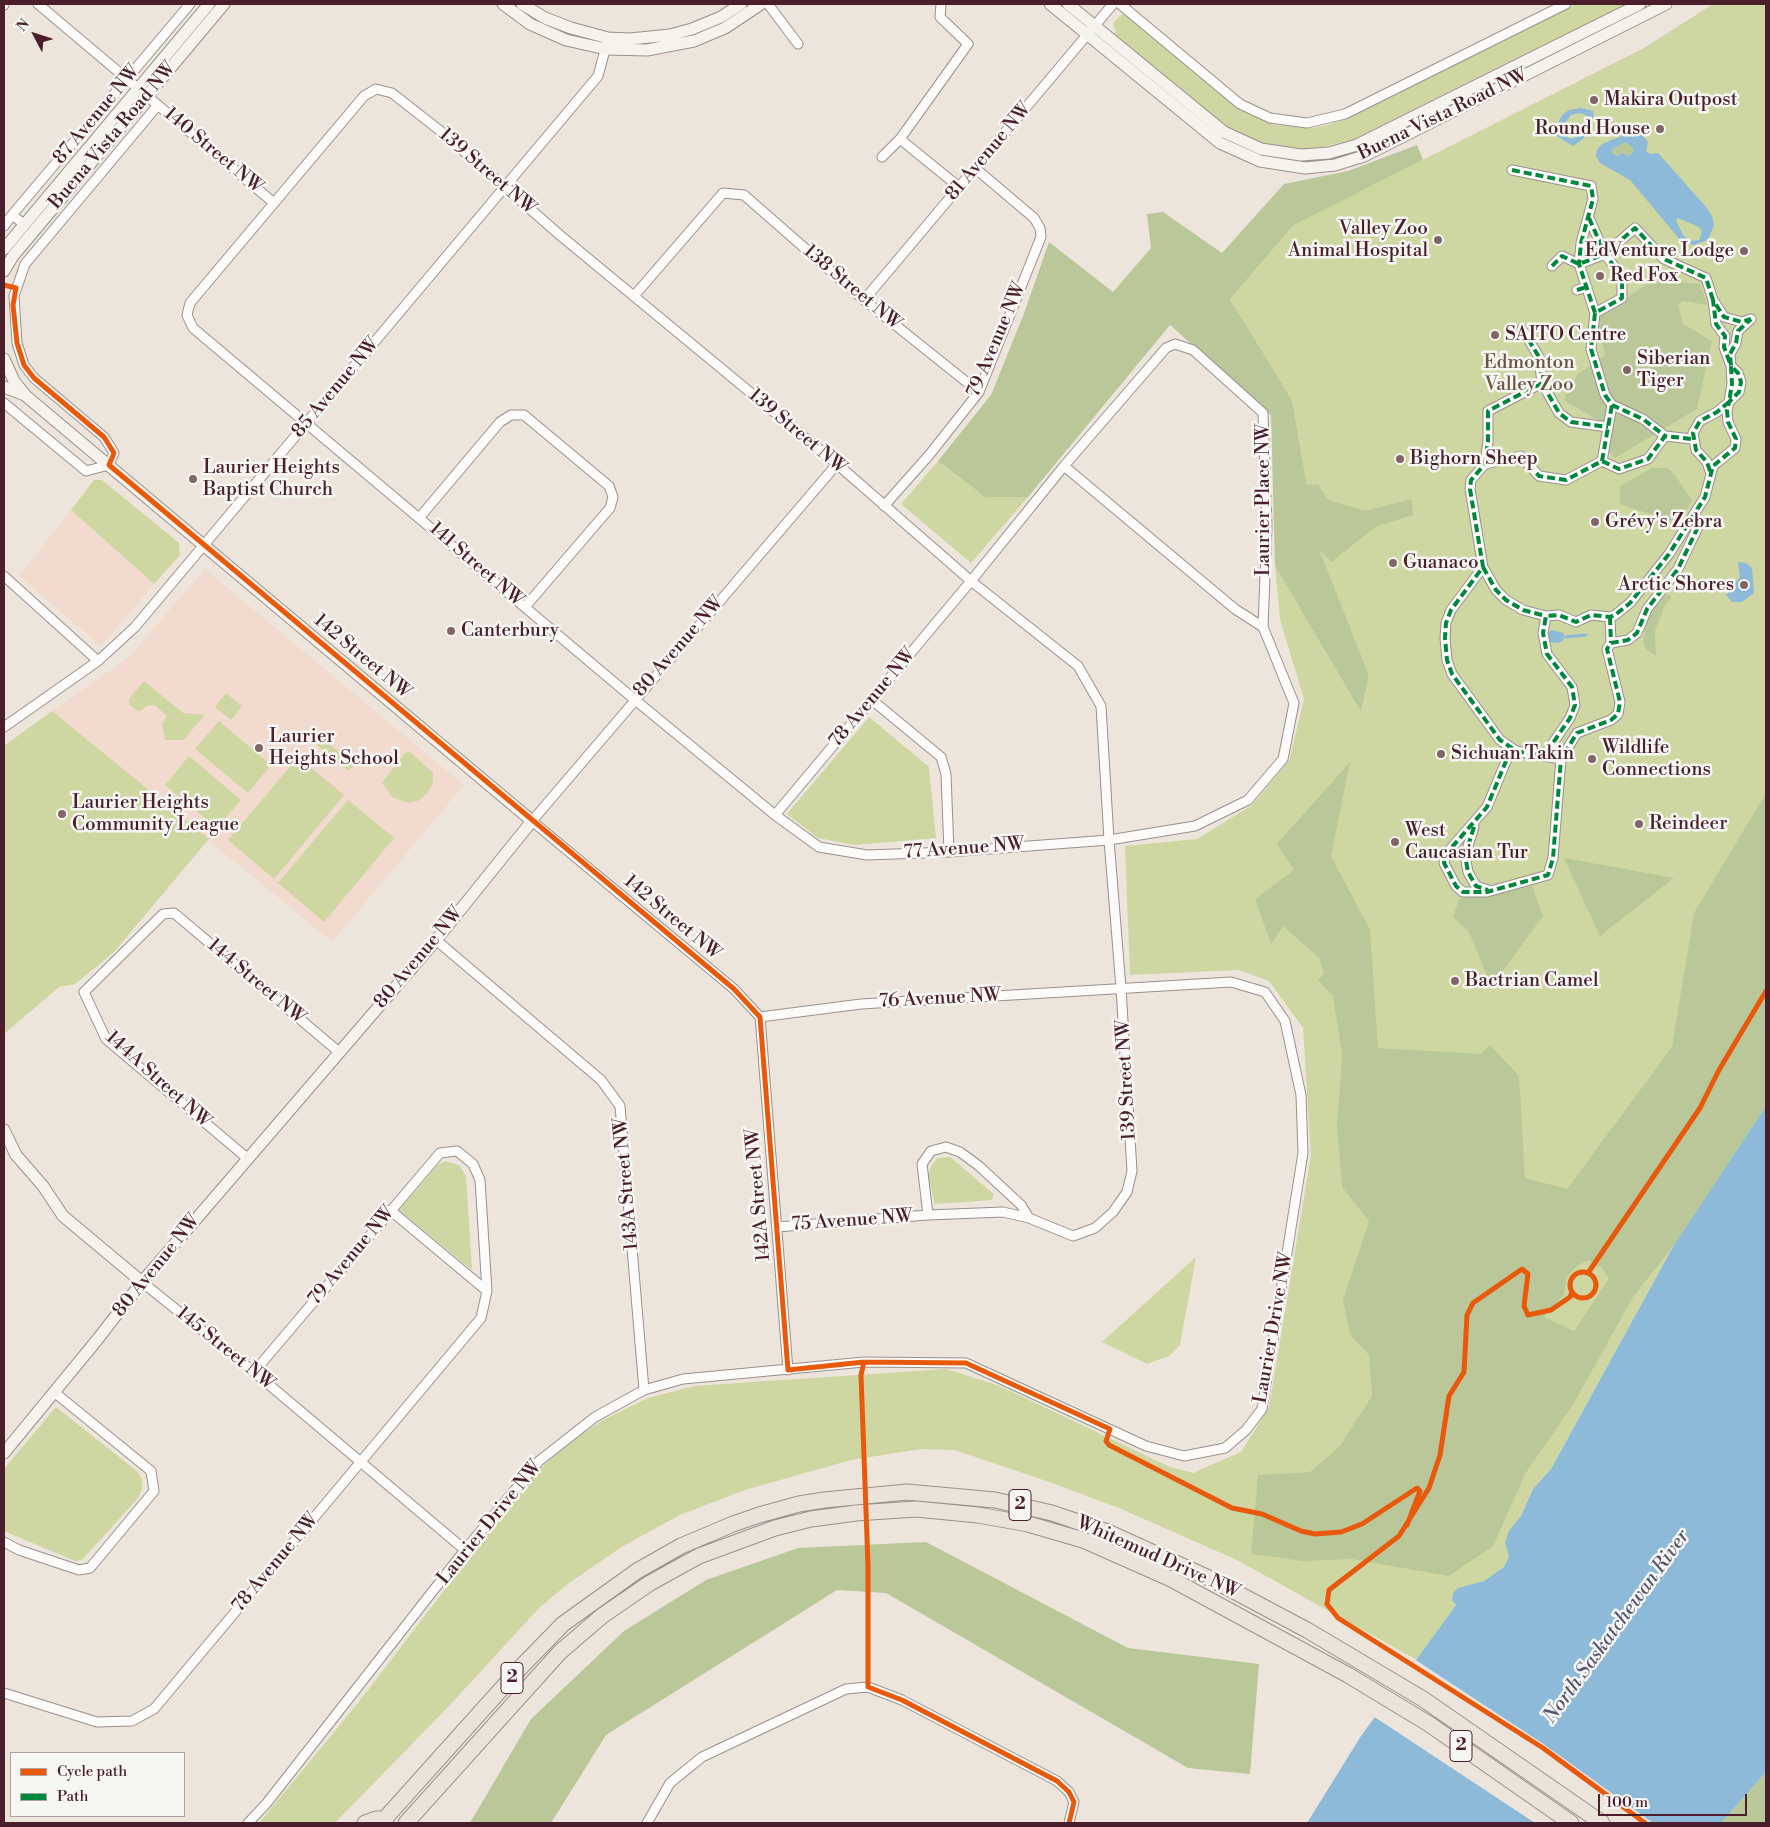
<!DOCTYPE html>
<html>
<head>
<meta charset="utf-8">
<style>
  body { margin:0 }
  #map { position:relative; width:1770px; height:1827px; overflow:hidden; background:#ede5dc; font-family:"Libre Bodoni",serif }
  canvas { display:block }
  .frame { position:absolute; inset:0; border:5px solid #4a1f2b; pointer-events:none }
  .legend { position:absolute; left:10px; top:1752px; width:175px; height:65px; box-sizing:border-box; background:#f6f6f2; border:1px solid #b1a0a2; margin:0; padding:6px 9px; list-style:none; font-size:15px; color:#4a1f2b }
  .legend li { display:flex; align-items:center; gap:10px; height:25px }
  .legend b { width:25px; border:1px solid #b1a0a2 }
  .north { position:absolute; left:10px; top:10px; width:50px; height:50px; -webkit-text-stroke:4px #f6f6f2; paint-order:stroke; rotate:310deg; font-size:14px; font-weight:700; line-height:20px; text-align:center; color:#4a1f2b }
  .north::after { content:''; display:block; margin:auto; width:18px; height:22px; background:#4a1f2b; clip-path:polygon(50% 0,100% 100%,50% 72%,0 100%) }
  .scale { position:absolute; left:1598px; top:1794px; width:149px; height:22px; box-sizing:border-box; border:2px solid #4a1f2b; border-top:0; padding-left:6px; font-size:15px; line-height:18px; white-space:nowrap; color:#4a1f2b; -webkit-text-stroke:4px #f6f6f2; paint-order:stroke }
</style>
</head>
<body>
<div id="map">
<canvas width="1770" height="1827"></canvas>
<div class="frame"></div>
<ul class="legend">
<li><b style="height:6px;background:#e8590c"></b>Cycle path</li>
<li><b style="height:6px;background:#00873e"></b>Path</li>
</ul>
<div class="north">N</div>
<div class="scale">100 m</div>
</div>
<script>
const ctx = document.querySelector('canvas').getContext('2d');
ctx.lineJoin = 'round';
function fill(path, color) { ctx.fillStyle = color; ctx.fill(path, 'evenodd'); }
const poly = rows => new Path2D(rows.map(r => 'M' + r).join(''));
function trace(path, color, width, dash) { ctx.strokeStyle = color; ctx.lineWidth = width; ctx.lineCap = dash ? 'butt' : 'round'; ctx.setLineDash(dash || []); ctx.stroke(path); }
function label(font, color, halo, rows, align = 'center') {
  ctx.font = font + ' "Libre Bodoni",serif'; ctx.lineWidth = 5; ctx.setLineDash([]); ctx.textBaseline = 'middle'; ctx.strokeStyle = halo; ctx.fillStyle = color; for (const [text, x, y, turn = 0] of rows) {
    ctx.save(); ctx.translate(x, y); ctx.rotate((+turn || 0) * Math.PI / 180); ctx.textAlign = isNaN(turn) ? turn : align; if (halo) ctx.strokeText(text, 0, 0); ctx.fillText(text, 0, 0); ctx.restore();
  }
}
const built = poly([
  [71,510,154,584,101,646,19,576],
  [205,569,464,785,332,942,52,711,128,658]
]);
const green = poly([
  [1577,4,1627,4,1356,139,1310,150,1275,147,1238,134,1224,126,1113,35,1116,31,1113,25,1114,22,1122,14,1126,15,1242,111,1275,125,1311,128,1325,126,1350,117],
  [1713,4,1766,4,1766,1106,1674,1245,1551,1469,1533,1489,1517,1524,1509,1531,1509,1556,1504,1567,1484,1581,1459,1588,1453,1593,1452,1600,1456,1605,1417,1660,1239,1561,1119,1508,1049,1482,955,1450,921,1449,851,1460,745,1490,680,1515,623,1546,569,1583,539,1608,449,1706,335,1823,259,1823,358,1703,531,1477,567,1444,603,1420,648,1398,694,1386,946,1369,1000,1386,1170,1467,1193,1473,1241,1452,1269,1407,1311,1155,1303,1028,1269,981,1239,970,1130,975,1125,846,1197,839,1252,805,1289,761,1304,699,1280,620,1275,566,1361,712,1369,675,1318,547,1292,400,1230,299,1294,225,1644,48],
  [938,461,985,497,1028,497,971,563,901,504],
  [94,480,102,480,179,543,180,555,154,584,71,510],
  [144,681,183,713,204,715,184,740,165,740,162,724,167,716,154,705,147,706,139,712,129,704,129,699],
  [226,693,242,706,231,720,215,707],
  [52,711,209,839,114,952,75,984,59,987,4,1034,4,746],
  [869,717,929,767,936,838,854,845,818,838,787,814],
  [219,721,271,765,248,793,195,749],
  [321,737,354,765,348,771,315,744],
  [410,752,433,773,433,783,427,794,417,801,408,803,392,797,382,783,405,753],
  [189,756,241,800,217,828,165,785],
  [298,757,344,795,274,879,228,840],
  [348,800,394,838,324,922,278,883],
  [950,1157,994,1194,992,1200,935,1204,928,1176,931,1166,937,1158],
  [445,1161,459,1165,466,1176,472,1270,399,1210,438,1165],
  [1196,1257,1180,1345,1169,1356,1147,1364,1102,1342],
  [56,1407,138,1472,142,1479,142,1489,138,1498,82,1560,75,1561,4,1531,4,1469]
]);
const forest = poly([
  [1626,142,1633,148,1633,153,1628,156,1623,153,1617,156,1613,154,1612,149],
  [1417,145,1423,160,1294,225,1230,299,1292,400,1307,485,1318,484,1328,500,1365,511,1412,499,1413,515,1377,526,1331,562,1319,549,1369,675,1361,712,1275,566,1271,415,1170,325,1028,497,985,497,938,461,991,395,1023,316,1049,242,1113,292,1151,248,1147,214,1163,212,1222,253,1284,184,1348,171],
  [1661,275,1680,282,1700,284,1708,305,1683,301,1678,305,1683,324,1712,341,1697,409,1615,458,1609,452,1611,428,1564,400,1578,374,1605,355,1597,317],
  [1652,468,1667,468,1675,475,1692,501,1676,523,1620,504,1620,486],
  [1669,594,1671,598,1666,603,1655,631,1656,656,1647,650,1643,643,1646,625,1650,609,1662,597],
  [1350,762,1331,856,1370,930,1378,1048,1481,1054,1490,1045,1519,1076,1525,1178,1567,1189,1672,1047,1694,913,1766,793,1766,1106,1674,1245,1633,1297,1574,1403,1525,1474,1493,1546,1449,1576,1352,1559,1303,1561,1251,1554,1258,1475,1310,1472,1339,1447,1372,1396,1369,1355,1350,1334,1343,1300,1369,1221,1342,1187,1337,1128,1342,1054,1333,996,1318,980,1324,973,1319,958,1283,926,1271,944,1255,899,1294,870,1277,844],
  [1588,1260,1601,1267,1609,1279,1574,1331,1544,1317,1564,1295,1567,1277,1577,1266],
  [1564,858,1674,878,1600,936],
  [1532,886,1543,916,1494,983,1487,975,1469,932,1453,917,1459,899],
  [926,1542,1128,1648,1259,1664,1250,1774,1188,1768,886,1593,837,1590,606,1735,551,1823,470,1823,531,1719,624,1631,706,1580,798,1548],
  [1766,1772,1766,1823,1721,1823]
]);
const water = poly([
  [1581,108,1593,111,1594,117,1583,139,1573,146,1558,137,1554,129,1563,114,1569,110],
  [1579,113,1586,115,1587,119,1577,137,1571,139,1562,133,1561,128,1571,115],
  [1624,135,1642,135,1648,142,1646,151,1650,154,1658,153,1706,207,1712,216,1714,225,1708,240,1694,245,1681,241,1630,180,1600,163,1596,156,1597,150,1602,144],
  [1626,142,1633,148,1633,153,1628,156,1623,153,1617,156,1613,154,1612,149],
  [1678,218,1699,227,1702,232,1699,240,1690,241,1683,235,1676,221],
  [1738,562,1746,563,1752,568,1754,593,1742,602,1732,602,1726,595,1740,577],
  [1551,630,1564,633,1563,641,1558,643,1548,642,1548,634],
  [1766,1106,1766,1772,1721,1823,1307,1823,1361,1736,1456,1605,1452,1600,1453,1593,1458,1588,1484,1581,1504,1567,1509,1556,1505,1543,1509,1531,1521,1516,1533,1489,1551,1469,1674,1245]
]);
const pier = poly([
  [1414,1659,1545,1745,1653,1823,1535,1823,1373,1716]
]);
const stream = poly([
  [1565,637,1586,635]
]);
const street = poly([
  [38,4,274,203],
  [768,4,798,44],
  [1120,4,1240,104,1270,118,1307,123,1345,114,1566,4],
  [4,5,4,4],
  [900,139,959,187],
  [882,157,900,139,968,44,940,17,941,4],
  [1512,170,1591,186,1593,199,1581,243,1579,264,1595,313],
  [1589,218,1605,254,1622,277,1622,298,1595,313,1591,349,1605,395,1612,405,1643,419,1665,436],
  [24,224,12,215,190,4],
  [4,226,12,215],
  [1552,266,1562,256,1579,264,1605,254,1635,228,1664,259,1706,278,1713,300],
  [1577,290,1587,287],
  [634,296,723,193,744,195,864,300,979,392],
  [864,300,1113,4],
  [1522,329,1539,357,1542,383,1559,413,1571,422,1608,427],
  [1542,383,1488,411,1488,441,1485,464,1471,480,1470,489,1483,567,1451,610,1446,623,1445,638,1447,660,1452,674,1500,740,1516,751,1544,756],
  [4,403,86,471,109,465,114,453,104,437,34,378,24,365,17,343,14,296,25,264,158,105],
  [1602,461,1612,405],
  [1485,464,1521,456,1539,476,1566,480,1602,461,1619,469,1648,459,1665,436,1692,439],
  [1064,466,1235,609,1263,627],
  [1710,471,1707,462,1696,450,1693,433,1700,421,1717,412,1729,402,1732,384,1731,366,1724,347,1725,336,1716,324,1713,300,1724,317,1742,322,1751,319],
  [884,506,930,454,979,392,1041,237,1040,228,1034,218,975,168],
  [1694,516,1698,523,1698,527,1678,569,1647,609,1637,633,1628,640,1611,643,1607,649,1620,702,1618,714,1611,720,1577,733,1561,759,1544,756,1570,718,1575,705,1572,687,1547,654,1543,633,1546,616,1559,615,1576,622,1591,615,1610,617,1615,615,1630,603,1669,554,1705,497,1713,466,1735,448,1736,439,1728,422,1727,410,1729,402,1739,392,1741,382,1738,373,1731,366,1730,354,1736,343,1738,331,1751,319],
  [420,517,500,422,511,415,524,415,609,486,613,497,610,508,525,607],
  [1483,567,1496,590,1506,600,1523,610,1546,616],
  [4,576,98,661],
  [1610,617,1611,643],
  [872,700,941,757,946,774,949,852],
  [4,727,98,661,135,627,598,76,607,43],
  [1511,749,1487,807,1446,854,1444,863,1456,886,1463,892,1487,892,1548,875,1553,858,1561,759],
  [775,815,971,581,1064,466,1166,348,1175,344,1193,350,1263,413,1267,526,1263,627,1294,703,1283,759,1248,800,1195,826,1109,840,949,852,867,855,819,847,775,815,634,699,193,328,187,315,190,303,364,96,376,89,392,93,443,133,561,236,837,464,971,581,1078,666,1101,706,1109,840,1121,988,1132,1171,1127,1192,1113,1212,1095,1228,1073,1236,1029,1218,1021,1205,979,1166,960,1152,946,1147,931,1151,922,1164,928,1215],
  [1474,827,1468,846,1466,861,1468,872,1476,886,1488,890],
  [436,940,601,1080,620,1106,644,1390],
  [760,1017,734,989,532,821,837,464],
  [760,1017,788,1370],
  [247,1158,106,1039,84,992,163,914,174,913,339,1052],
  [390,1210,487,1291],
  [777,1227,928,1215,1003,1212,1029,1218],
  [142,1282,254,1372,465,1550],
  [4,1542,19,1550,79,1570,90,1568,154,1491,151,1471,54,1392],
  [4,1693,97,1722,132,1721,154,1709,481,1318,487,1291,480,1180,473,1164,457,1151,440,1153,254,1372],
  [248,1823,266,1804,465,1550,539,1461,595,1417,644,1390,683,1379,864,1362,966,1363,1146,1446,1184,1456,1225,1448,1246,1430,1262,1409,1303,1153,1301,1095,1285,1021,1265,992,1231,982,861,1004,760,1017],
  [647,1823,670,1783,702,1757,846,1689,868,1687,902,1700,1057,1781,1069,1792,1074,1802,1069,1823]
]);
const secondary = poly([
  [503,4,530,24,566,40,606,49,647,50,694,41,725,28,761,4],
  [522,4,545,18,571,28,608,38,630,39,670,35,692,29,721,17,741,4],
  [1050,4,1220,143,1260,161,1305,168,1335,165,1364,156,1666,4],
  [1068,4,1224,132,1261,149,1301,155,1329,153,1357,145,1640,4],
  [4,249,209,4],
  [4,271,13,256,224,4],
  [4,359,14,381,26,396,532,821,436,940,142,1282,97,1340,4,1453],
  [4,387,25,395],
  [4,1130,16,1155,43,1186,63,1216,142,1282]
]);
const highway = poly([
  [365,1823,376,1819,386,1819],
  [381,1823,522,1666,563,1624,637,1571,681,1546,733,1524,759,1515,799,1504,824,1500,907,1492,995,1500,1052,1513,1108,1532,1211,1579,1307,1630,1423,1699,1602,1823],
  [406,1823,560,1652,602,1616,650,1583,699,1556,775,1528,811,1519,856,1513,916,1509,978,1515,1028,1524,1083,1540,1171,1579,1348,1675,1429,1724,1571,1823]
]);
const quiet = poly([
  [1512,170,1591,186,1593,199,1581,243,1579,264,1595,313],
  [1589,218,1605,254,1622,277,1622,298,1595,313,1591,349,1605,395,1612,405,1643,419,1665,436],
  [1552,266,1562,256,1579,264,1605,254,1635,228,1664,259,1706,278,1713,300],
  [1577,290,1587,287],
  [1522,329,1539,357,1542,383,1559,413,1571,422,1608,427],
  [1542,383,1488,411,1488,441,1485,464,1471,480,1470,489,1483,567,1451,610,1446,623,1445,638,1447,660,1452,674,1500,740,1516,751,1544,756],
  [1602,461,1612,405],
  [1485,464,1521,456,1539,476,1566,480,1602,461,1619,469,1648,459,1665,436,1692,439],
  [1710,471,1707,462,1696,450,1693,433,1700,421,1717,412,1729,402,1732,384,1731,366,1724,347,1725,336,1716,324,1713,300,1724,317,1742,322,1751,319],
  [1694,516,1698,523,1698,527,1678,569,1647,609,1637,633,1628,640,1611,643,1607,649,1620,702,1618,714,1611,720,1577,733,1561,759,1544,756,1570,718,1575,705,1572,687,1547,654,1543,633,1546,616,1559,615,1576,622,1591,615,1610,617,1615,615,1630,603,1669,554,1705,497,1713,466,1735,448,1736,439,1728,422,1727,410,1729,402,1739,392,1741,382,1738,373,1731,366,1730,354,1736,343,1738,331,1751,319],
  [1483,567,1496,590,1506,600,1523,610,1546,616],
  [1610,617,1611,643],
  [1511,749,1487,807,1446,854,1444,863,1456,886,1463,892,1487,892,1548,875,1553,858,1561,759],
  [1474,827,1468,846,1466,861,1468,872,1476,886,1488,890]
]);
const cycleway = poly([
  [4,285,16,288,13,305,17,343,24,365,34,378,104,437,114,453,109,465,734,989,760,1017,788,1370,864,1362,966,1363,1110,1429,1106,1441,1109,1445,1232,1508,1262,1514,1301,1531,1315,1534,1341,1532,1362,1524,1417,1488,1420,1491,1407,1525],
  '1570 1285a13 13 0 1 1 26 0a13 13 0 1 1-26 0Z',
  [1588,1273,1700,1108,1719,1070,1766,991],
  [1572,1292,1570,1297,1551,1310,1528,1315,1524,1306,1528,1274,1522,1269,1473,1303,1467,1315,1464,1372,1449,1396,1440,1455,1429,1488,1399,1536,1329,1590,1327,1604,1338,1618,1543,1748,1645,1823],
  [864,1362,861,1375,868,1565,868,1687,902,1700,1057,1781,1069,1792,1074,1802,1069,1823]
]);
const markers = [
  [1594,100,5,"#836469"],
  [1660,129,5,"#836469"],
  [1438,240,5,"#836469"],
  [1744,251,5,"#836469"],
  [1600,276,5,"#836469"],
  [1495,335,5,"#836469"],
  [1627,370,5,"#836469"],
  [1400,459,5,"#836469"],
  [193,479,5,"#836469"],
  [1595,522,5,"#836469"],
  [1393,563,5,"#836469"],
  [1744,585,5,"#836469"],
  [451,631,5,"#836469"],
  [259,748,5,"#836469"],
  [1441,754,5,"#836469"],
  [1592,759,5,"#836469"],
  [62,814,5,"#836469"],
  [1639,824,5,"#836469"],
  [1395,842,5,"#836469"],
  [1455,981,5,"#836469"]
];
const shields = [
  [1020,1505,22],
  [512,1678,22],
  [1461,1746,22]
];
const shieldNames = [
  ["2",1020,1505],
  ["2",512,1678],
  ["2",1461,1746]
];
const poiNames = [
  ["Makira Outpost",1604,100],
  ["Round House",1650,129,"right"],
  ["Valley Zoo",1428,229,"right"],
  ["Animal Hospital",1428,251,"right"],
  ["EdVenture Lodge",1734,251,"right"],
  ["Red Fox",1610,276],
  ["SAITO Centre",1505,335],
  ["Siberian",1637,359],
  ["Tiger",1637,381],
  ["Bighorn Sheep",1410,459],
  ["Laurier Heights",203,468],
  ["Baptist Church",203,490],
  ["Grévy's Zebra",1605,522],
  ["Guanaco",1403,563],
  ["Arctic Shores",1734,585,"right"],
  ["Canterbury",461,631],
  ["Laurier",269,737],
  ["Heights School",269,759],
  ["Wildlife",1602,748],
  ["Connections",1602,770],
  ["Sichuan Takin",1451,754],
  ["Laurier Heights",72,803],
  ["Community League",72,825],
  ["Reindeer",1649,824],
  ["West",1405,831],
  ["Caucasian Tur",1405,853],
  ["Bactrian Camel",1465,981]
];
const streetNames = [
  ["87 Avenue NW",97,115,-50],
  ["Buena Vista Road NW",1443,115,-26],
  ["Buena Vista Road NW",113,136,-50],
  ["140 Street NW",213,151,40],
  ["81 Avenue NW",989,152,-50],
  ["139 Street NW",487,172,41],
  ["138 Street NW",852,288,40],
  ["79 Avenue NW",997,340,-67],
  ["85 Avenue NW",336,388,-50],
  ["139 Street NW",797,432,40],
  ["Laurier Place NW",1264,500,-90],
  ["141 Street NW",476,565,41],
  ["80 Avenue NW",679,647,-49],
  ["142 Street NW",362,657,40],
  ["78 Avenue NW",873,698,-50],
  ["77 Avenue NW",964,849,-4],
  ["142 Street NW",672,918,40],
  ["80 Avenue NW",419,958,-50],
  ["144 Street NW",256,982,40],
  ["76 Avenue NW",940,999,-3],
  ["144A Street NW",158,1080,42],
  ["139 Street NW",1127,1080,-93],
  ["143A Street NW",627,1184,-95],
  ["142A Street NW",759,1195,-95],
  ["75 Avenue NW",852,1221,-4],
  ["79 Avenue NW",352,1256,-50],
  ["80 Avenue NW",157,1266,-51],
  ["Laurier Drive NW",1274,1328,-80],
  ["145 Street NW",225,1349,39],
  ["Laurier Drive NW",490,1523,-51],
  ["Whitemud Drive NW",1158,1558,24],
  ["78 Avenue NW",276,1563,-50]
];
const parkNames = [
  ["Edmonton",1529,363],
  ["Valley Zoo",1529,385]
];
const waterNames = [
  ["North Saskatchewan River",1617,1627,-54]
];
fill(built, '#f2dacf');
fill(green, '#ced7a1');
fill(forest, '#bac799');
fill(water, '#8cbad8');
fill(pier, '#ede5dc');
trace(stream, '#8cbad8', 3);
trace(street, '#9a908d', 11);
trace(secondary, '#9a908d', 13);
trace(highway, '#9a908d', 17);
trace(street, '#fcfbfa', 9);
trace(secondary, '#f6f2ec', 11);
trace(highway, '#ebe3d9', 15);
trace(quiet, '#00873e', 4, [8, 4]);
trace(cycleway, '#e8590c', 5);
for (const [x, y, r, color] of markers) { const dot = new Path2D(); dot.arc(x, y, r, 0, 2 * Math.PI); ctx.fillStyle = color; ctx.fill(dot); trace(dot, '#f6f6f2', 2); }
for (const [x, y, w] of shields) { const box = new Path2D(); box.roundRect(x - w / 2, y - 15.5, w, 31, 4); ctx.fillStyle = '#f6f6f2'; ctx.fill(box); trace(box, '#4a1f2b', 1); }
label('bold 18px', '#4a1f2b', null, shieldNames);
label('19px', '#4a1f2b', '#f6f6f2', poiNames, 'left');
label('19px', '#4a1f2b', '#f6f6f2', streetNames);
label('19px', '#6a5340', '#f6f6f2', parkNames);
label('italic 20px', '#545570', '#f6f6f2', waterNames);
</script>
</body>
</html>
